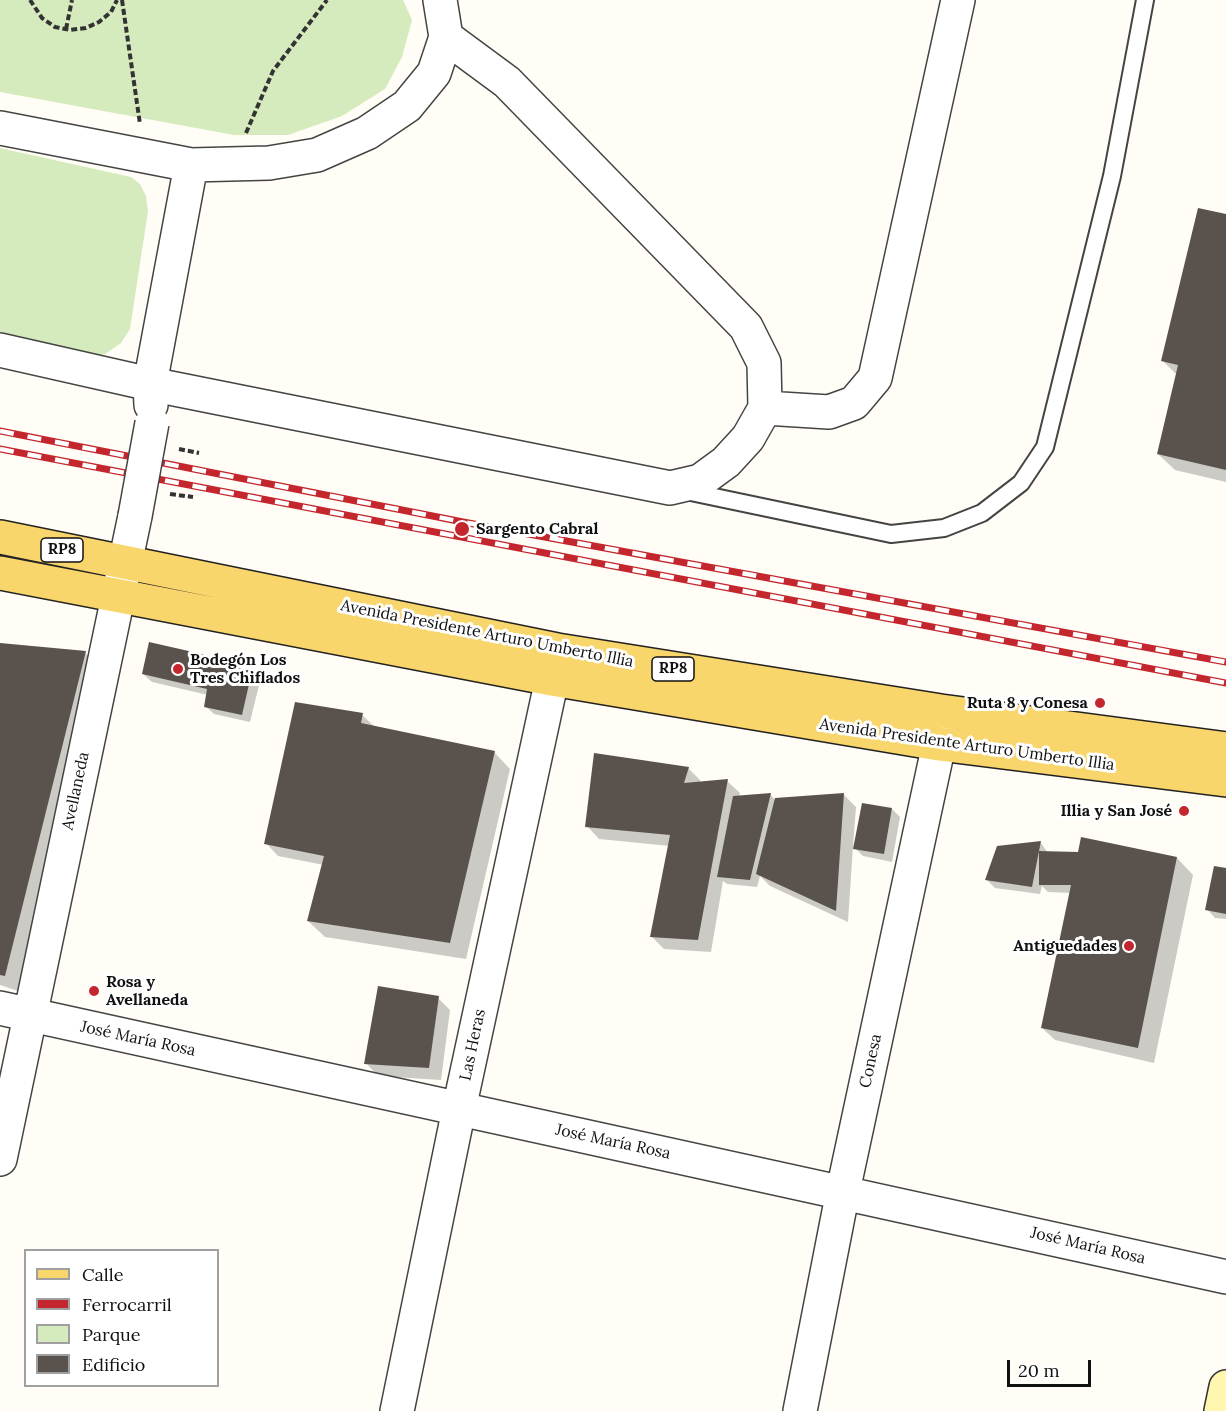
<!DOCTYPE html>
<html>
<head>
<meta charset="utf-8">
<style>
  body { margin:0 }
  #map { position:relative; width:1226px; height:1411px; overflow:hidden; background:#fffdf5; font-family:Lora,serif }
  canvas { display:block }
  .legend { position:absolute; left:24px; top:1249px; width:195px; height:138px; box-sizing:border-box; background:#fff; border:2px solid #a0a0a0; margin:0; padding:8px 10px; list-style:none; font-size:18px; color:#111 }
  .legend li { display:flex; align-items:center; gap:12px; height:30px }
  .legend b { width:30px; border:2px solid #a0a0a0 }
  .scale { position:absolute; left:1007px; top:1360px; width:84px; height:27px; box-sizing:border-box; border:3px solid #111; border-top:0; padding-left:8px; font-size:18px; line-height:21px; white-space:nowrap; color:#111; -webkit-text-stroke:4px #fff; paint-order:stroke }
</style>
</head>
<body>
<div id="map">
<canvas width="1226" height="1411"></canvas>
<ul class="legend">
<li><b style="height:8px;background:#f9d66b"></b>Calle</li>
<li><b style="height:8px;background:#c4262e"></b>Ferrocarril</li>
<li><b style="height:16px;background:#d5ebbd"></b>Parque</li>
<li><b style="height:16px;background:#5a524d"></b>Edificio</li>
</ul>
<div class="scale">20 m</div>
</div>
<script>
const ctx = document.querySelector('canvas').getContext('2d');
ctx.lineJoin = 'round';
function fill(path, color) { ctx.fillStyle = color; ctx.fill(path, 'evenodd'); }
const poly = rows => new Path2D(rows.map(r => 'M' + r).join(''));
function trace(path, color, width, dash) { ctx.strokeStyle = color; ctx.lineWidth = width; ctx.lineCap = dash ? 'butt' : 'round'; ctx.setLineDash(dash || []); ctx.stroke(path); }
function label(font, color, halo, rows, align = 'center') {
  ctx.font = font + ' Lora,serif'; ctx.lineWidth = 6; ctx.setLineDash([]); ctx.textBaseline = 'middle'; ctx.strokeStyle = halo; ctx.fillStyle = color; for (const [text, x, y, turn = 0] of rows) {
    ctx.save(); ctx.translate(x, y); ctx.rotate((+turn || 0) * Math.PI / 180); ctx.textAlign = isNaN(turn) ? turn : align; if (halo) ctx.strokeText(text, 0, 0); ctx.fillText(text, 0, 0); ctx.restore();
  }
}
const green = poly([
  [0,0,403,0,412,20,402,57,385,89,342,116,288,135,234,135,0,92],
  [0,148,131,177,140,184,146,196,148,211,130,329,121,343,105,354,85,358,0,338]
]);
const shadow = poly([
  [1226,216,1226,482,1175,470,1158,454,1177,375,1163,361],
  [0,645,85,653,102,669,21,992,0,985],
  [214,658,222,666,251,672,260,681,250,722,214,714,205,706,208,695,152,682,143,674],
  [362,715,375,727,494,752,510,769,466,959,325,937,308,921,324,865,278,856,266,843],
  [688,768,700,780,700,783,727,781,740,793,739,797,770,794,775,800,844,795,856,807,853,846,892,809,900,817,892,862,863,856,853,846,848,922,770,886,760,876,757,887,727,884,723,881,711,952,664,949,651,936,670,846,599,839,587,826],
  [1041,843,1048,853,1177,858,1193,875,1154,1063,1055,1040,1042,1028,1071,893,1048,892,1042,886,1040,894,995,888,987,880,998,847],
  [1226,869,1226,919,1215,918,1207,909],
  [438,998,450,1010,441,1080,378,1076,366,1063]
]);
const building = poly([
  [1198,208,1226,214,1226,470,1157,454,1178,365,1161,361],
  [149,642,215,657,213,663,252,671,242,715,204,707,207,689,142,674],
  [0,643,86,651,5,976,0,975],
  [295,702,363,713,361,723,495,751,450,943,307,921,324,856,264,844],
  [594,753,689,767,684,783,728,779,698,940,650,937,670,835,585,827],
  [771,793,750,880,717,877,733,796],
  [844,793,836,911,756,874,775,798],
  [862,803,892,808,884,854,853,849],
  [1081,837,1177,857,1138,1048,1041,1028,1071,885,1039,885,1039,851,1032,887,985,880,997,846,1041,841,1039,851,1078,852],
  [1214,866,1226,868,1226,914,1205,910],
  [378,986,439,996,429,1068,364,1064]
]);
const path = poly([
  [30,0,42,18,55,27,70,30,86,28,99,22,111,12,117,0],
  [122,0,140,124],
  [66,29,72,0],
  [246,133,273,71,327,0],
  [179,449,199,453],
  [170,494,193,497]
]);
const lane = poly([
  [686,491,891,534,944,528,982,513,1021,483,1045,447,1112,176,1145,0]
]);
const street = poly([
  [0,128,191,165,269,163,317,155,367,133,407,106,434,73,446,37,440,0],
  [0,350,150,384,670,488,700,481,726,462,748,438,765,408,764,363,746,327,507,82,446,37],
  [151,405,150,384,191,165],
  [765,408,829,412,854,403,875,378,958,0],
  [0,1008,1226,1277],
  [0,1159,135,516],
  [397,1411,459,1109,552,679],
  [800,1411,843,1191,939,744,941,716]
]);
const secondary = poly([
  [1221,1411,1226,1387]
]);
const primary = poly([
  [0,537,557,650,941,711,1226,749],
  [0,573,552,679,939,744,1226,780]
]);
const rail = poly([
  [0,431,463,522,1226,662],
  [0,449,1226,683]
]);
const streetBridge = poly([
  [135,516,152,423]
]);
const markers = [
  [462,529,8,"#c4262e"],
  [178,669,6,"#c4262e"],
  [1100,703,6,"#c4262e"],
  [1184,811,6,"#c4262e"],
  [1129,946,6,"#c4262e"],
  [94,991,6,"#c4262e"]
];
const shields = [
  [62,550,42],
  [673,669,42]
];
const shieldNames = [
  ["RP8",62,550],
  ["RP8",673,669]
];
const poiNames = [
  ["Sargento Cabral",476,529],
  ["Bodegón Los",190,660],
  ["Tres Chiflados",190,678],
  ["Ruta 8 y Conesa",1088,703,"right"],
  ["Illia y San José",1172,811,"right"],
  ["Antiguedades",1117,946,"right"],
  ["Rosa y",106,982],
  ["Avellaneda",106,1000]
];
const streetNames = [
  ["Avenida Presidente Arturo Umberto Illia",487,634,11],
  ["Avenida Presidente Arturo Umberto Illia",967,745,8],
  ["Avellaneda",76,791,-78],
  ["José María Rosa",138,1039,12],
  ["Las Heras",473,1045,-78],
  ["Conesa",871,1061,-78],
  ["José María Rosa",613,1142,12],
  ["José María Rosa",1088,1246,13]
];
fill(green, '#d5ebbd');
fill(shadow, '#0003');
fill(building, '#5a524d');
trace(lane, '#444', 20);
trace(street, '#444', 36);
trace(secondary, '#333', 36);
trace(primary, '#222', 36);
trace(path, '#333', 4, [6, 3]);
trace(lane, '#fff', 16);
trace(street, '#fff', 33);
trace(secondary, '#fff6b0', 33);
trace(primary, '#f9d66b', 33);
trace(rail, '#c4262e', 7);
trace(rail, '#fff', 4.5, [14]);
trace(streetBridge, '#444', 36, []);
trace(streetBridge, '#fff', 33);
for (const [x, y, r, color] of markers) { const dot = new Path2D(); dot.arc(x, y, r, 0, 2 * Math.PI); ctx.fillStyle = color; ctx.fill(dot); trace(dot, '#fff', 2); }
for (const [x, y, w] of shields) { const box = new Path2D(); box.roundRect(x - w / 2, y - 12, w, 24, 4.5); ctx.fillStyle = '#fff'; ctx.fill(box); trace(box, '#111', 1.5); }
label('bold 15px', '#111', null, shieldNames);
label('bold 16px', '#111', '#fff', poiNames, 'left');
label('16px', '#111', '#fff', streetNames);
</script>
</body>
</html>
